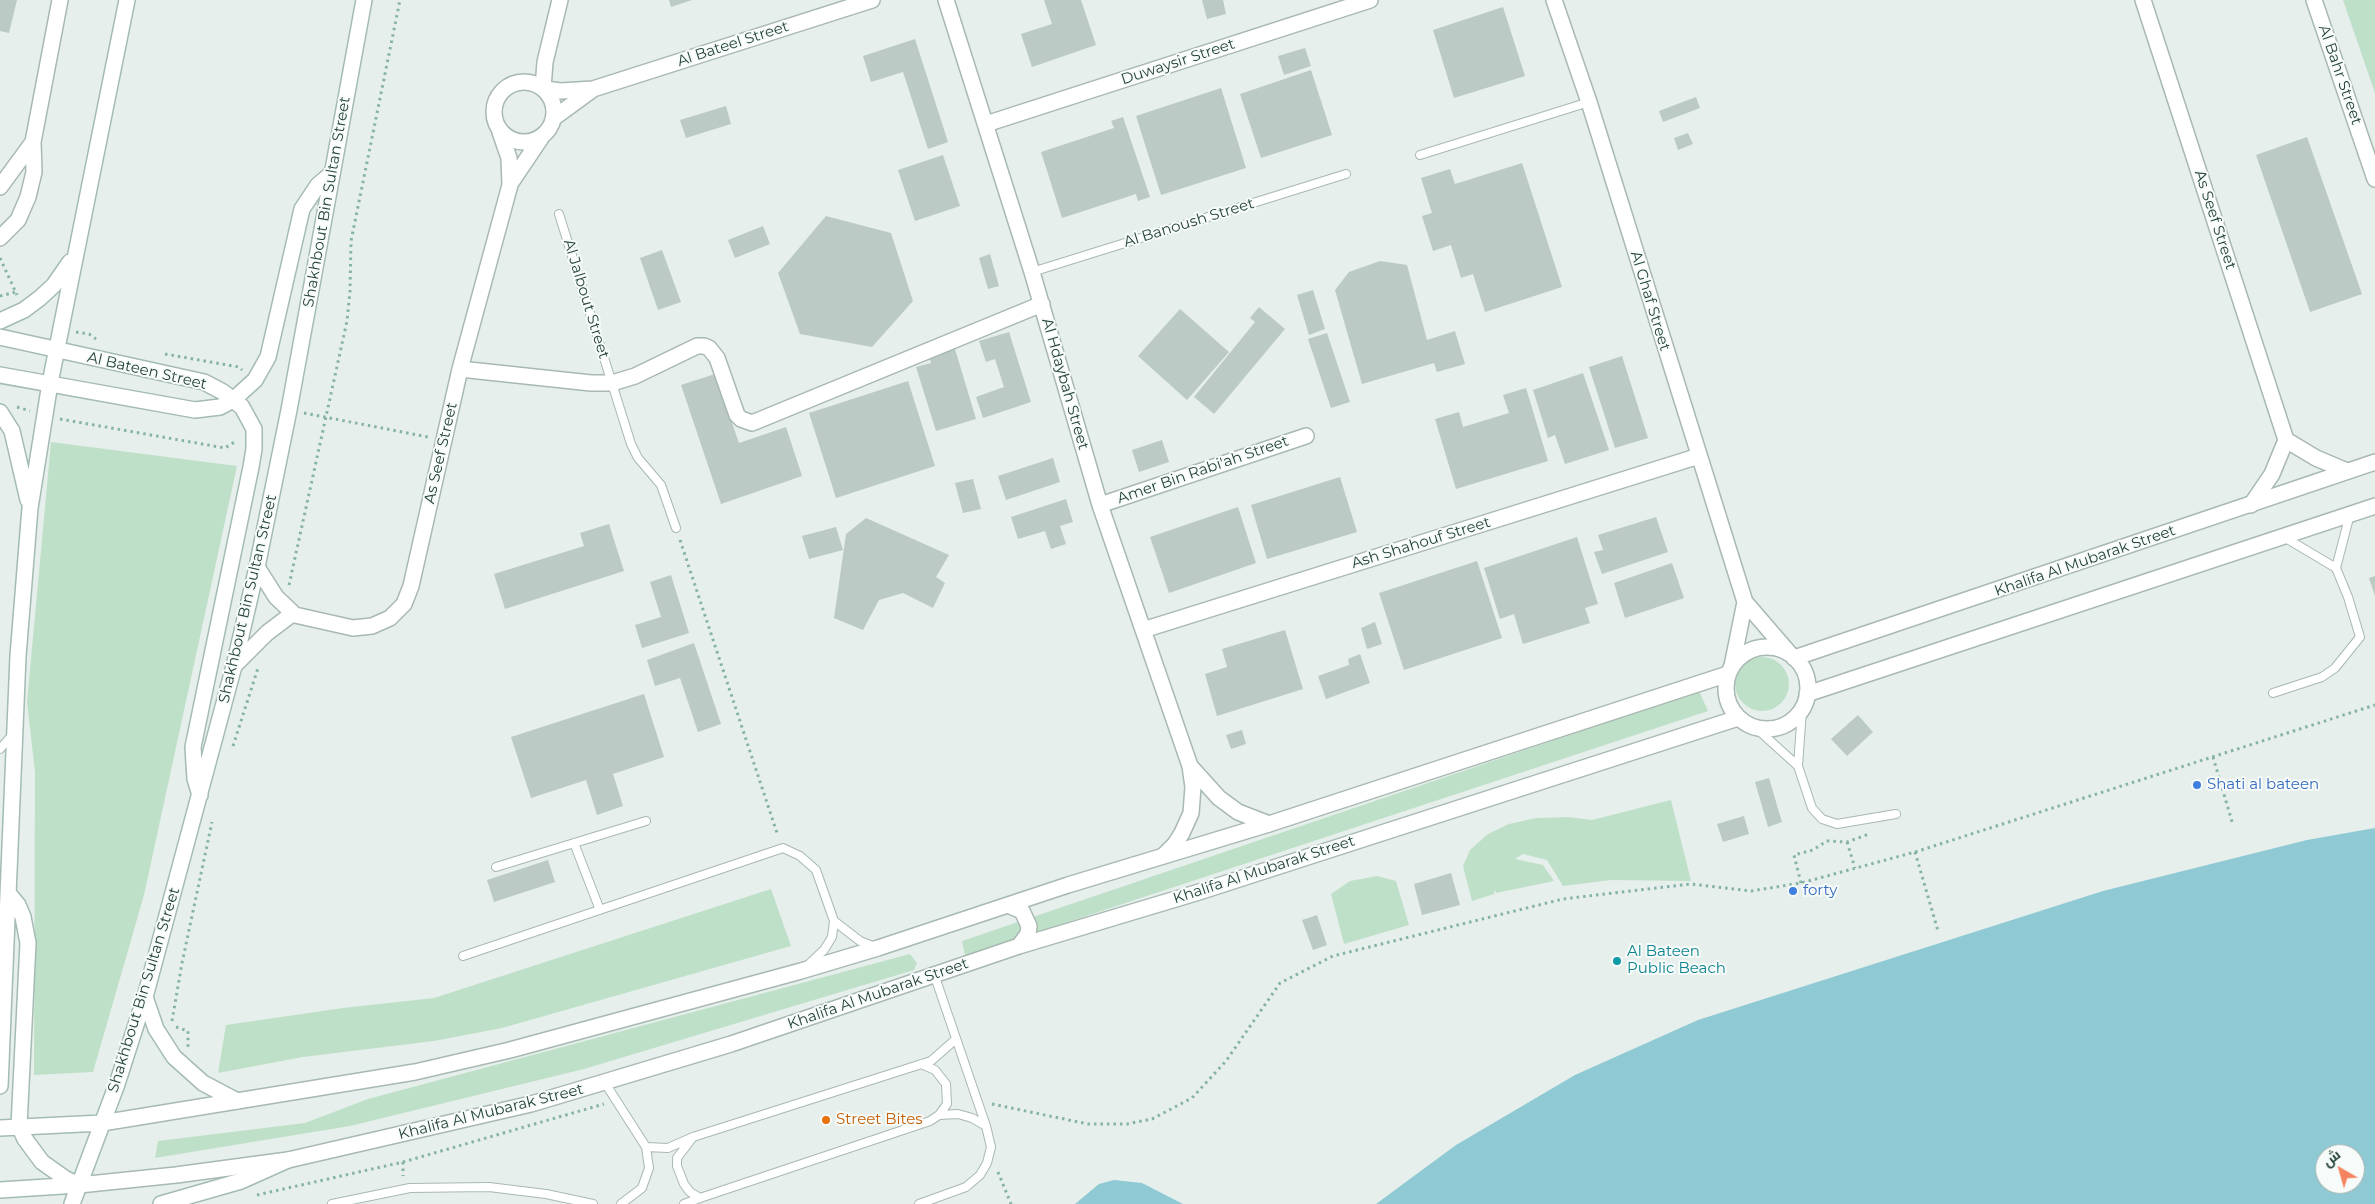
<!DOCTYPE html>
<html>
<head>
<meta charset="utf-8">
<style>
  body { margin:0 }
  #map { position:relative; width:2375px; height:1204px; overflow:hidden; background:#e6efeb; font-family:Montserrat,Cairo,sans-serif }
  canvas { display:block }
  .north { position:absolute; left:2315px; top:1144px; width:50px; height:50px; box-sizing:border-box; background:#f7fbf9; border:1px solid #a3b1ad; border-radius:50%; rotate:322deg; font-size:14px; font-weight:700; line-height:20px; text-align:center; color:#24423a }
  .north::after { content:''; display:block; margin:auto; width:18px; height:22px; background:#f4845f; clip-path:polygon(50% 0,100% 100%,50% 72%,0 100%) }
</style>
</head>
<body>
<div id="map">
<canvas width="2375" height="1204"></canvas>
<div class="north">ش</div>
</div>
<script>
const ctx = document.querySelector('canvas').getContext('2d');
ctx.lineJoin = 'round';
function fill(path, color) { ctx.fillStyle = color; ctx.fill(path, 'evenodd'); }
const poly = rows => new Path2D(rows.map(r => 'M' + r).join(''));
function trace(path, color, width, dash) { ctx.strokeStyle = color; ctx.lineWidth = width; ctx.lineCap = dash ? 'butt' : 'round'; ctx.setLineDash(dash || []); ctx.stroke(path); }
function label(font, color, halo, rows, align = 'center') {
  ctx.font = font + ' Montserrat,sans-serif'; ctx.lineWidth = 4; ctx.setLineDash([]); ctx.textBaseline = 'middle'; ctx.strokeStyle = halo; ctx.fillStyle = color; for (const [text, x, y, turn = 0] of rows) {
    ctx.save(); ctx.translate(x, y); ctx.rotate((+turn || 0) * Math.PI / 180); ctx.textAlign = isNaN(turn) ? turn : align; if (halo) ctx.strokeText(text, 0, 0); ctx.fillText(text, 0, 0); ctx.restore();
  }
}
const green = poly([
  [2343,0,2375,0,2375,93],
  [51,442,237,466,144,895,93,1072,34,1075,35,772,27,702],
  '1735 684a27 27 0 1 1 54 0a27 27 0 1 1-54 0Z',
  [1699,691,1708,711,965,956,962,941],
  [1671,800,1691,881,1611,880,1563,886,1547,860,1523,854,1515,859,1543,865,1554,881,1496,893,1495,889,1494,894,1472,901,1463,866,1470,850,1488,834,1509,824,1536,818,1568,817,1592,820],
  [1377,876,1396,881,1409,925,1344,944,1331,894,1350,881],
  [771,889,791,946,502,1028,434,1041,303,1057,218,1073,226,1025,343,1008,434,998],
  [910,954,917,963,914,970,584,1069,350,1126,155,1158,158,1141,305,1123,368,1099]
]);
const water = poly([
  [2375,828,2375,1204,1376,1204,1456,1145,1575,1075,1698,1020,2103,891,2307,840],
  [2325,1154,2355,1154,2355,1184,2325,1184],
  [1114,1180,1142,1183,1183,1204,1075,1204,1099,1184]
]);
const building = poly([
  [0,0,17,0,9,33,0,31],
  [669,0,692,0,671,7],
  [1044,0,1081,0,1096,45,1032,67,1021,34,1052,24],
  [1202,0,1223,0,1226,14,1207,19],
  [1503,7,1525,76,1454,98,1433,30],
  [915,39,948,142,928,149,903,72,871,82,863,56],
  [1305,48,1311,66,1284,75,1278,56],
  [1311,70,1332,135,1261,158,1240,94],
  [1221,88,1246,168,1161,195,1136,116],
  [1696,97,1700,108,1663,122,1659,111],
  [726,106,731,124,686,138,680,120],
  [1123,117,1150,197,1138,201,1136,194,1062,218,1041,152,1114,128,1111,121],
  [1688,133,1693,144,1678,150,1674,138],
  [2307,137,2362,294,2310,312,2256,155],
  [943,155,960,206,915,221,898,170],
  [1522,163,1562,287,1485,312,1473,274,1461,278,1451,245,1433,251,1422,216,1432,213,1421,178,1450,169,1455,184],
  [826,216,891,233,913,301,872,347,800,334,778,273],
  [763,226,770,244,735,258,728,240],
  [662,250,681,302,658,310,640,258],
  [990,254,999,286,988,289,979,258],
  [1380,261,1407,265,1427,340,1455,331,1465,364,1437,372,1434,363,1362,384,1335,290,1349,272],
  [1313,290,1325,329,1309,335,1297,295],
  [1259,307,1285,329,1214,414,1194,397,1255,322,1250,318],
  [1180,309,1229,352,1187,400,1138,356],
  [1009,332,1031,402,983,418,976,397,1004,387,995,359,986,362,979,341],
  [1327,333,1350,402,1331,408,1308,339],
  [955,349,976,419,936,431,916,367,931,363,929,357],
  [1622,356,1648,438,1615,448,1589,367],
  [1583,373,1609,450,1565,464,1555,435,1548,438,1533,390],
  [715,374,739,443,786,427,802,476,721,504,681,385],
  [908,381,935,466,836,498,809,413],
  [1526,388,1548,461,1456,489,1435,419,1459,412,1463,427,1509,413,1503,395],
  [1162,440,1169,462,1139,472,1132,450],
  [1053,458,1060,482,1006,500,998,476],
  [1340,477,1357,532,1267,559,1251,505],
  [973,479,981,509,963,513,955,483],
  [1066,499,1073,522,1060,526,1066,544,1051,549,1045,531,1018,539,1011,517],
  [1238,507,1256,563,1169,593,1150,537],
  [1656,517,1668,552,1602,574,1594,552,1603,550,1598,535],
  [866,518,949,555,936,577,945,583,933,608,903,593,879,600,863,630,834,618,846,534],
  [609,524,624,571,505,609,494,574,584,546,580,533],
  [836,527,843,550,809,559,802,536],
  [1577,537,1598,604,1585,608,1590,623,1523,644,1514,614,1500,619,1484,568],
  [1477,561,1502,638,1404,670,1379,593],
  [1672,563,1684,598,1625,618,1614,583],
  [671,575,689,633,642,648,635,625,661,617,650,582],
  [2375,576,2375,596,2369,578],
  [1375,622,1382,644,1367,649,1361,628],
  [1285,630,1303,689,1217,716,1205,674,1227,667,1222,649],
  [694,643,721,724,698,732,680,678,655,686,647,660],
  [1360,654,1370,683,1326,699,1318,676,1349,665,1348,659],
  [644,694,664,757,613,774,623,806,597,815,586,780,531,798,511,737],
  [1858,715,1873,732,1847,756,1831,739],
  [1242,730,1246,744,1231,749,1226,735],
  [1769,778,1782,822,1768,827,1755,782],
  [1744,816,1749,834,1723,842,1717,824],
  [548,860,555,882,494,902,487,880],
  [1451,873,1460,905,1422,915,1414,884],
  [1317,915,1327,945,1313,950,1302,920]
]);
const path = poly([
  [0,258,17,295],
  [0,296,16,292],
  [76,332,89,334,96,339],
  [165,354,239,367,242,370],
  [17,407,30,411],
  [304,413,428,437],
  [60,419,225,448,236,441],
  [680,540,778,836],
  [289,585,347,321,350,291,351,241,400,0],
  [233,746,258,668],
  [2213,757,2233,825],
  [1847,842,1855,868],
  [1915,852,1938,931],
  [1801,883,1794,855,1813,850,1827,841,1847,842,1869,834],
  [172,1021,182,963,212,822],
  [176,1027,188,1031,188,1047],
  [992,1104,1088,1124,1127,1124,1152,1119,1192,1098,1226,1061,1280,983,1333,956,1563,899,1690,884,1751,891,1801,883,1915,852,2375,705],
  [403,1162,403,1176],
  [998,1172,1011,1204],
  [257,1195,403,1162,604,1104]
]);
const service = poly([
  [1420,155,1589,102],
  [559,214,631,444,638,458,661,485,676,528],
  [1032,272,1346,174],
  [2336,568,2350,514],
  [2273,693,2322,677,2335,668,2360,637,2348,597,2336,568,2284,537],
  [1802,710,1798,766,1812,808,1822,819,1837,824,1896,814],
  [1756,728,1798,766],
  [0,749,13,734],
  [574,843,600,910],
  [496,867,646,821],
  [463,956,783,848,800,856,816,870,834,921,860,941,875,947],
  [807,966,824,950,832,937,834,921],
  [605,1083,646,1147,649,1168,642,1188,621,1204],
  [939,1115,958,1114,972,1118,986,1126],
  [693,1137,677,1158,677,1166,684,1184,690,1192,700,1198,930,1121,939,1115,947,1104,946,1084,935,1070,921,1064],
  [646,1147,668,1148,693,1137,931,1061,956,1039],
  [332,1204,410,1188,489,1187,546,1194,593,1204],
  [684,1204,700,1198],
  [919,1204,966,1187,980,1175,987,1163,991,1147,986,1126,934,974]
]);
const minor = poly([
  [946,0,1032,272,1100,505,1190,766,1193,787,1191,813,1182,833,1175,844,1164,855],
  [1554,0,1589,102,1745,602,1789,653],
  [2143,0,2286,440,2316,458,2347,471],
  '494 112a30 30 0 1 1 60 0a30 30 0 1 1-60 0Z',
  [543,88,545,62,560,0],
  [545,89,561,91,593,89,872,0],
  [555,117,592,90],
  [986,124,1370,0],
  [510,184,541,138],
  [0,187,33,142],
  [0,238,18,220,28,197,34,172,33,142,60,0],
  [460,369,591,383,612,383,635,376,697,346,704,346,709,348,717,358,737,415,741,419,752,423,1042,304],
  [1100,505,1306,436],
  [2251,505,2272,474,2286,440],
  [257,567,276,597,295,615,353,628,372,626,390,618,404,604,411,586,460,369,510,185,509,158,500,132],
  [1143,630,1699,456],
  [234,666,267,633,292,614],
  [1732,666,1745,602],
  [1191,767,1219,798,1238,812,1269,824]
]);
const tertiary = poly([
  [2314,0,2375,179],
  '1726 688a41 41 0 1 1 82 0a41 41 0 1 1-82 0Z',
  [1794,658,2375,462],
  [1807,694,2375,506],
  [1008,905,1022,911,1029,926,1028,934,1019,946],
  [102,1123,415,1072,510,1050,801,971,878,948,1068,885,1269,824,1728,674],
  [79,1185,176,1175,288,1160,531,1104,731,1044,1019,946,1199,892,1738,718]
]);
const secondary = poly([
  [0,321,24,310,40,298,54,285,70,262],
  [0,337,204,382,223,392,242,407,254,429,254,449,251,467,193,747,195,779,200,795],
  [0,375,195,410,220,407,233,400,255,380,268,357,302,209,318,185,331,174],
  [0,412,12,431,28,500],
  [9,894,18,905,23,917,28,943,19,1126,25,1139,42,1162,66,1179,79,1185],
  [145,997,156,1029,174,1057,203,1083,237,1101],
  [0,1086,18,656,30,508,50,383,127,0],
  [0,1128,102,1123],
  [0,1190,78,1185],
  [72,1204,117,1084,145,997,234,666,257,567,289,410,364,0],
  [161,1204,241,1181,288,1160]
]);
const markers = [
  [2197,785,5,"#3f7fe0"],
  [1793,891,5,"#3f7fe0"],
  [1617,961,5,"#0f9aa8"],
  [826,1120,5,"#e8710a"]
];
const streetNames = [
  ["Al Bateel Street",733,44,-18],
  ["Duwaysir Street",1178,62,-18],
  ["Al Bahr Street",2340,75,71],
  ["Shakhbout Bin Sultan Street",327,202,-80],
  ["As Seef Street",2215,220,72],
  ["Al Banoush Street",1189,223,-17],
  ["Al Jalbout Street",586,299,73],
  ["Al Ghaf Street",1650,301,73],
  ["Al Bateen Street",147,371,13],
  ["Al Hdaybah Street",1065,384,74],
  ["As Seef Street",441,453,-77],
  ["Amer Bin Rabi'ah Street",1203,470,-19],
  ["Ash Shahouf Street",1421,543,-17],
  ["Khalifa Al Mubarak Street",2085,561,-19],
  ["Shakhbout Bin Sultan Street",248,599,-77],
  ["Khalifa Al Mubarak Street",1264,870,-18],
  ["Shakhbout Bin Sultan Street",144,990,-73],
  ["Khalifa Al Mubarak Street",878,994,-19],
  ["Khalifa Al Mubarak Street",491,1112,-14]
];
const shopNames = [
  ["Shati al bateen",2207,785],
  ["forty",1803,891]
];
const cultureNames = [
  ["Al Bateen",1627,952],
  ["Public Beach",1627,969]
];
const foodNames = [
  ["Street Bites",836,1120]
];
fill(green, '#bfe0c8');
fill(water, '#8ec9d4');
fill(building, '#bbcac4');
trace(service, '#a8b8b2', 10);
trace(minor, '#a8b8b2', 18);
trace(tertiary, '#a8b8b2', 18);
trace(secondary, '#a4bbb3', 18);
trace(path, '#86b3a5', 3, [2.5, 4]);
trace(service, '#fff', 8);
trace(minor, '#fff', 15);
trace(tertiary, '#fff', 15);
trace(secondary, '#fff', 15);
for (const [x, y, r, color] of markers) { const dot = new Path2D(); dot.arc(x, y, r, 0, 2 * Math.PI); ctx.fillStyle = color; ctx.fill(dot); trace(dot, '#f7fbf9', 2); }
label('15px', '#24423a', '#f7fbf9', streetNames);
label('15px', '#366cbe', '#f7fbf9', shopNames, 'left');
label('15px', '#0d838f', '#f7fbf9', cultureNames, 'left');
label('15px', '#c56008', '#f7fbf9', foodNames, 'left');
</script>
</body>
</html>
